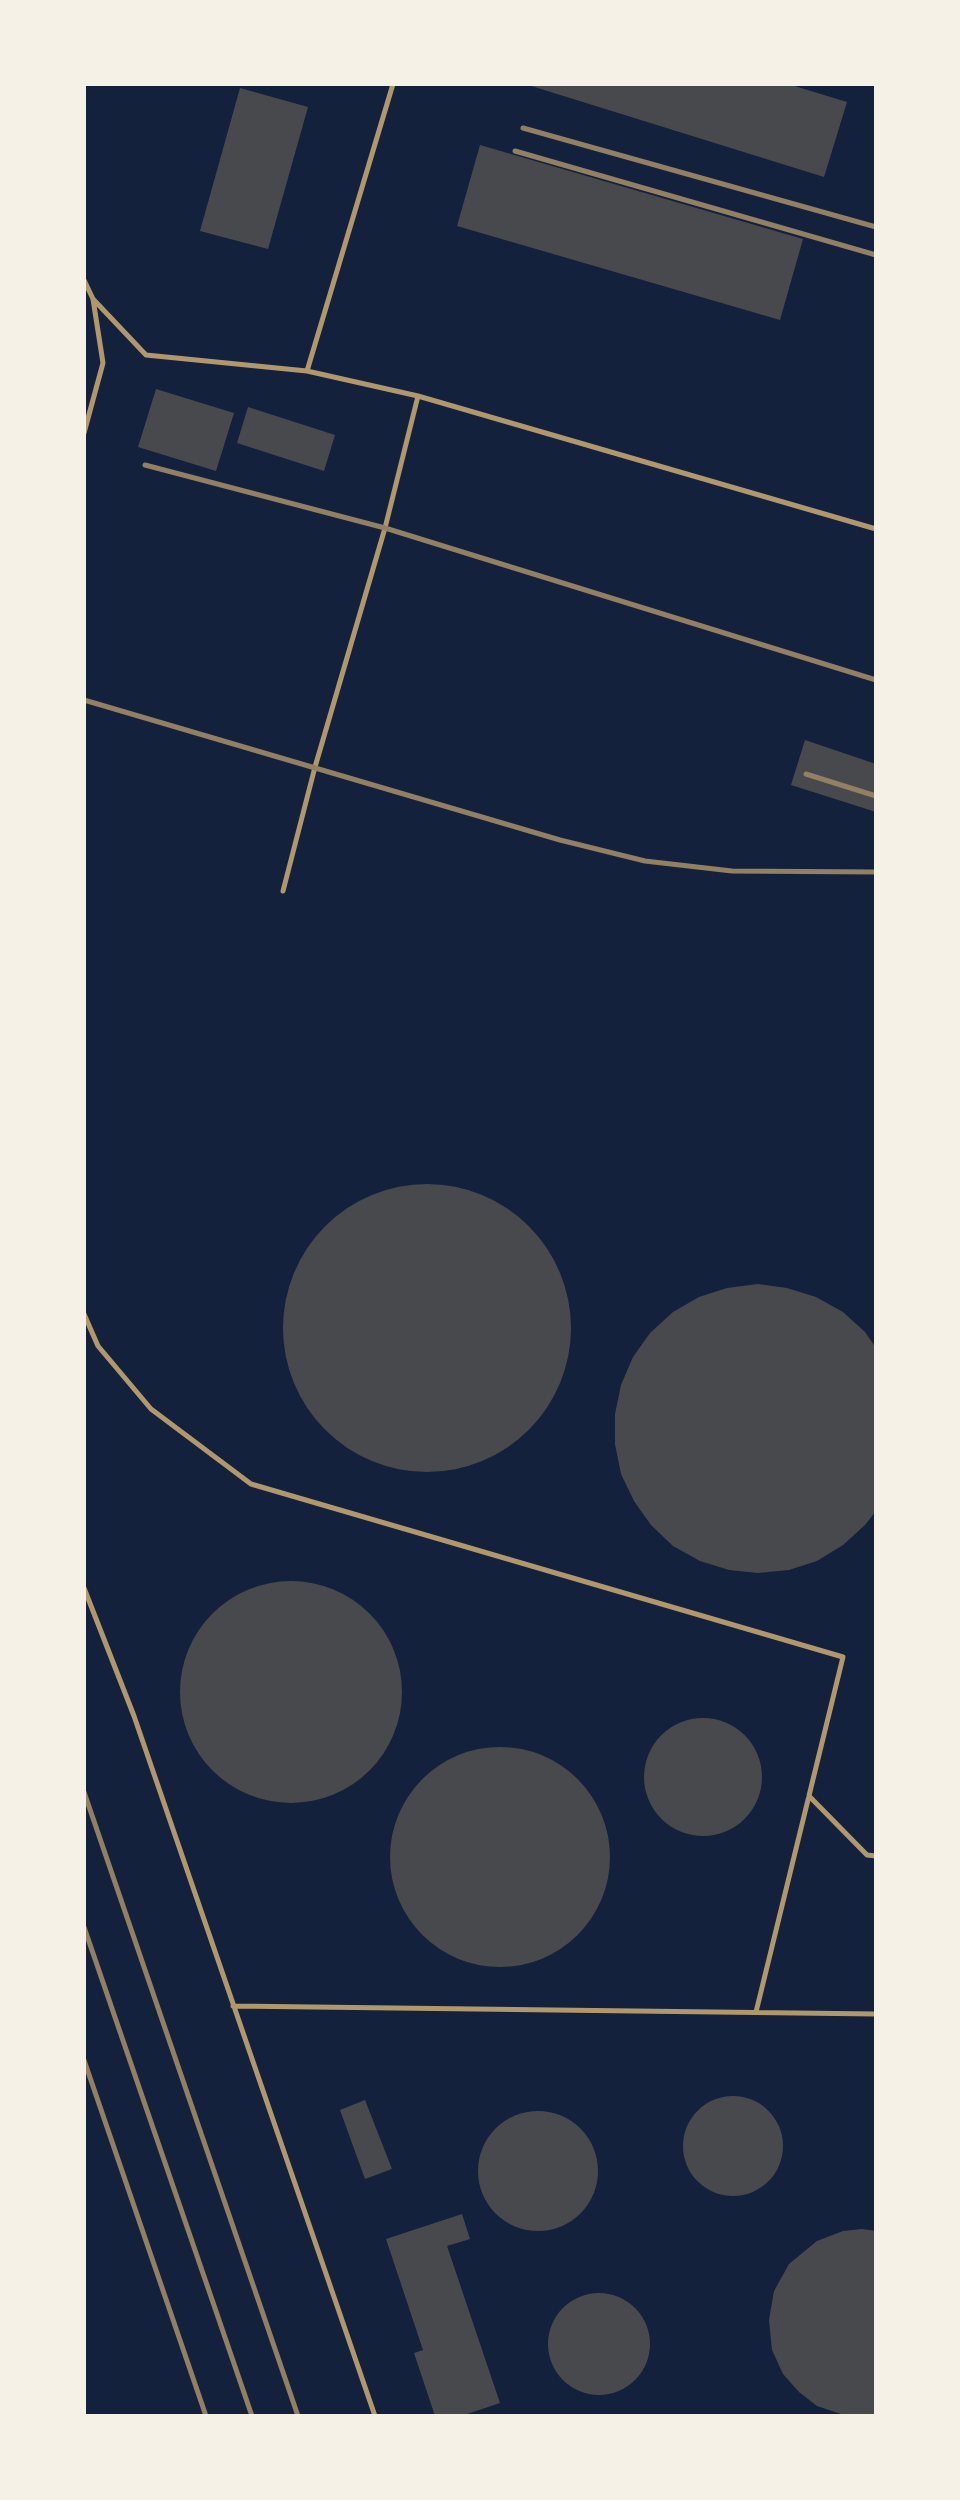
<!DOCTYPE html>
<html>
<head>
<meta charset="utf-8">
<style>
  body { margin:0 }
  #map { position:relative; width:960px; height:2500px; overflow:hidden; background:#14213d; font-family:"Archivo Narrow",sans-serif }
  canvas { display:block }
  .frame { position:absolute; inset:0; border:86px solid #f6f1e7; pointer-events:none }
</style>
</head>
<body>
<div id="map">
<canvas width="960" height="2500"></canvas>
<div class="frame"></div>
</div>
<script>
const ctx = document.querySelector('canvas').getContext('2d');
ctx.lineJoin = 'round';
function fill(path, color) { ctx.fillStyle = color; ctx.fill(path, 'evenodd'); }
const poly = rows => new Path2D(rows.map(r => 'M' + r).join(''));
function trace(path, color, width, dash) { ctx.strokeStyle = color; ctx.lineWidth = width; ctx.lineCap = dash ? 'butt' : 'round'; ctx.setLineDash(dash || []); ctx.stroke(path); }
const building = poly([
  [525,84,788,84,847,102,824,177],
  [240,88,308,107,268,249,200,231],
  [480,145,803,239,780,320,457,226],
  [156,389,234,413,216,471,138,447],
  [248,407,335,435,324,471,237,443],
  [805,740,876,764,876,812,791,785],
  '283 1328a144 144 0 1 1 288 0a144 144 0 1 1-288 0Z',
  [758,1284,787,1288,816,1297,843,1312,865,1332,876,1348,876,1511,865,1525,843,1545,817,1561,789,1570,758,1573,729,1570,700,1561,673,1546,651,1525,634,1501,621,1474,615,1444,615,1414,621,1385,633,1357,650,1333,673,1312,699,1297,727,1288],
  '180 1692a111 111 0 1 1 222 0a111 111 0 1 1-222 0Z',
  '644 1777a59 59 0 1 1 118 0a59 59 0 1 1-118 0Z',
  '390 1857a110 110 0 1 1 220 0a110 110 0 1 1-220 0Z',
  '683 2146a50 50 0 1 1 100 0a50 50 0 1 1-100 0Z',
  [365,2100,392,2169,365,2179,340,2110],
  '478 2171a60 60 0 1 1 120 0a60 60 0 1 1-120 0Z',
  [462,2214,470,2239,447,2246,500,2403,461,2416,435,2416,414,2353,423,2350,386,2239],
  [862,2229,876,2231,876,2416,847,2416,817,2406,799,2392,783,2374,772,2350,769,2320,774,2291,789,2264,817,2241,843,2231],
  '548 2344a51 51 0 1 1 102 0a51 51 0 1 1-102 0Z'
]);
const service = poly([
  [84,280,93,299,146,355,307,371,418,396,876,529],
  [307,371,393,84],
  [84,433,103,363,93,299],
  [283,891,315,767,385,528,418,396],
  [84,1314,98,1346,151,1409,251,1484,843,1657,756,2012],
  [84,1588,134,1716,375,2416],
  [809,1796,867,1855,876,1856],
  [233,2006,876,2014]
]);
const rail = poly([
  [523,128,876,227],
  [515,151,876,255],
  [145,465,385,528,876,680],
  [84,700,560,840,645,861,732,871,876,872],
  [806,774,876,796],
  [84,1792,298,2416],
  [84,1927,252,2416],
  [84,2060,206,2416]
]);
fill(building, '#48494c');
trace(service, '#b1986c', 5);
trace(rail, '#918062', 5);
</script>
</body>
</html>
